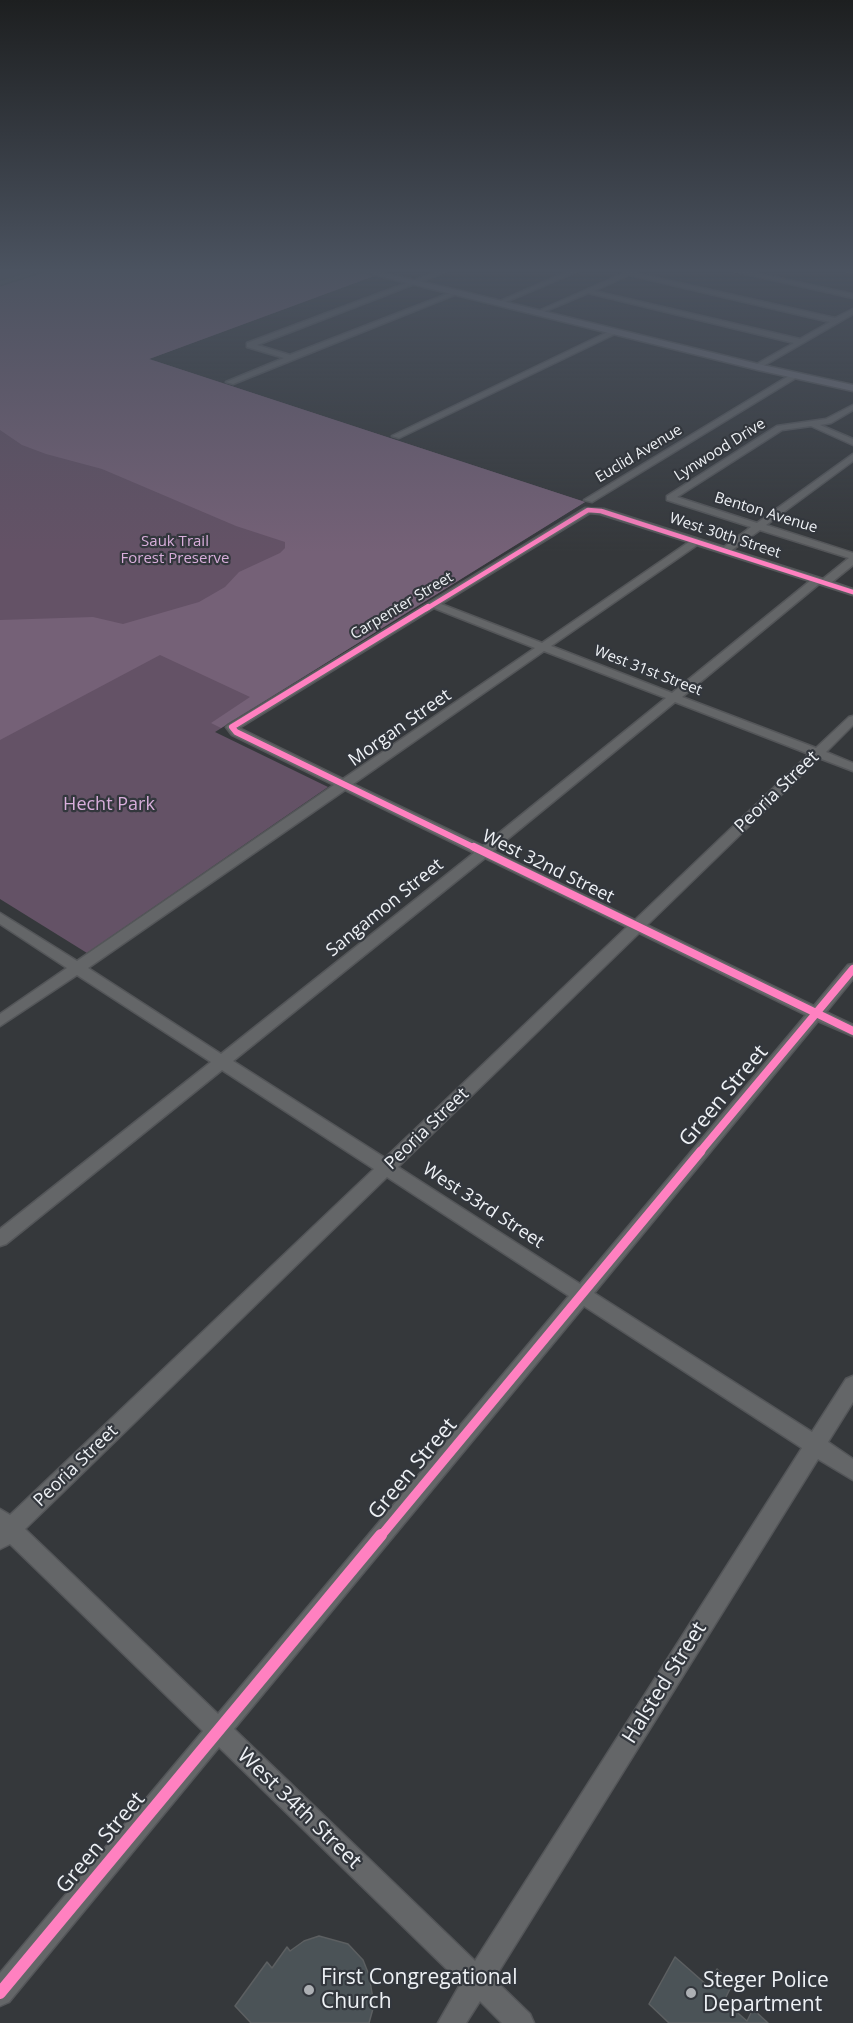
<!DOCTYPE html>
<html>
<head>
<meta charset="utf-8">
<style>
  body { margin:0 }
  canvas { display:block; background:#35383b }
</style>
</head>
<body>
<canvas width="853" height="2023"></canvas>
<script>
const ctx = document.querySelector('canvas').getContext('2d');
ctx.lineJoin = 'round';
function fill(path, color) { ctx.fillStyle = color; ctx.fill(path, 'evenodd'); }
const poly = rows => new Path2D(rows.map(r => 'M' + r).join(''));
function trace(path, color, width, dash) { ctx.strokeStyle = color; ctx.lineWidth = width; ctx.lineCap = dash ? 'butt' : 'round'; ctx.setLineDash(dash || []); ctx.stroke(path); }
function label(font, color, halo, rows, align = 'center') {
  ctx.font = font + ' "Open Sans",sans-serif'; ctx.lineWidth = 4.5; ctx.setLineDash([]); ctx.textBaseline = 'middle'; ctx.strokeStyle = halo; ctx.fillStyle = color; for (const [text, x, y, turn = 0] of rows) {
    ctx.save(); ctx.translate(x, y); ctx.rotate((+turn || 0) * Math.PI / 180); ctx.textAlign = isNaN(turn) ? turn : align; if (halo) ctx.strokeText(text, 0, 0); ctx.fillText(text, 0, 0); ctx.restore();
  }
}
const green = poly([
  [0,269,393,269,149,359,585,502,215,732,328,787,87,953,0,899]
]);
const forest = poly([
  [53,269,342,269,374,276,149,359,585,502,221,728,211,723,250,697,160,655,0,740,0,620,93,617,123,624,199,602,225,587,239,572,280,553,285,548,285,542,236,526,102,469,46,454,22,445,0,430,0,285]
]);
const building = poly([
  [319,1936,348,1944,363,1960,369,1975,374,2005,369,2023,251,2023,235,2006,267,1962,272,1968,287,1947,290,1951,304,1941,319,1936],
  [675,1957,708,1986,717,1969,733,1983,724,2001,747,2021,753,2009,768,2023,669,2023,649,2004,675,1957]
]);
const minor = poly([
  [40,269,50,269,0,285,0,281,40,269],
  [444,269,453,269,257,345,290,355,455,291,459,291,459,293,233,384,226,382,284,358,247,347,247,343,444,269],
  [574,269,583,269,503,303,498,302,574,269],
  [633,269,639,269,635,273,835,318,853,309,853,314,758,369,754,367,755,365,794,343,588,293,541,313,536,312,633,269],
  [629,275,830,322,800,339,594,291,629,275],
  [724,269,736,269,853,294,853,298,724,269],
  [838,269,853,269,853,273,839,270,838,269],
  [612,330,619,332,399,438,392,436,612,330],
  [792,374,799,376,592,502,584,500,792,374],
  [853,405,853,410,831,423,820,425,853,439,853,445,811,426,782,430,677,497,757,523,853,454,853,461,766,525,853,553,853,565,832,582,853,589,853,595,819,584,682,697,816,748,849,717,853,716,853,725,826,752,853,763,853,771,819,758,647,925,814,1006,848,965,853,964,853,979,826,1012,853,1025,853,1036,818,1021,594,1293,812,1432,846,1379,853,1376,853,1402,828,1442,853,1459,853,1480,818,1459,494,1979,530,2014,534,2023,502,2023,480,2001,466,2023,438,2023,461,1983,219,1747,9,2002,0,2006,0,1973,203,1731,10,1544,0,1549,0,1509,10,1515,374,1169,222,1070,6,1244,0,1246,0,1229,211,1062,77,975,0,1026,0,1014,67,968,0,924,0,913,77,961,334,785,232,735,226,727,228,725,585,508,604,509,724,547,751,527,667,500,667,496,777,426,826,419,853,405],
  [590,513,600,514,689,542,542,643,441,604,590,513],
  [760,530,849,558,823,579,732,550,760,530],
  [697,545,810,581,672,693,551,646,697,545],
  [434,608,535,648,343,779,239,728,434,608],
  [544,651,666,698,483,846,353,784,544,651],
  [675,702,809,754,635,920,493,851,675,702],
  [345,790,474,853,221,1054,88,968,345,790],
  [485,858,627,927,385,1158,233,1061,485,858],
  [639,933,806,1015,580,1284,398,1167,639,933],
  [387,1177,569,1296,218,1714,25,1529,387,1177],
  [584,1306,802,1448,475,1961,234,1729,584,1306]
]);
const major = poly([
  [351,269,366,269,457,290,758,364,853,385,853,391,758,370,351,269]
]);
const cyclewayFar4 = poly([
  [426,609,588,510,601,511,853,592]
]);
const cyclewayFar3 = poly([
  [428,607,232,727,236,732,477,849]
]);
const cyclewayFar2 = poly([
  [474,847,853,1031],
  [700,1152,853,969]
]);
const cyclewayFar1 = poly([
  [380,1537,701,1151]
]);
const cycleway = poly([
  [0,1993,381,1535]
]);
const markers = [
  [309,1990,6,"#adb0b4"],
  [691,1993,6,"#adb0b4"]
];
const farStreetnames = [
  ["Lynwood Drive",720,450,-32],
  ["Euclid Avenue",639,454,-31],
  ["Benton Avenue",766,513,17],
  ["West 30th Street",725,536,18],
  ["Carpenter Street",402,606,-31],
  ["West 31st Street",648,671,21]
];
const farParknames = [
  ["Sauk Trail",175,542],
  ["Forest Preserve",175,559]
];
const streetNames = [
  ["Morgan Street",400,728,-35],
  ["Peoria Street",777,792,-44],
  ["West 32nd Street",548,867,26],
  ["Sangamon Street",385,908,-39],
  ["Peoria Street",427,1129,-44],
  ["West 33rd Street",483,1206,33],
  ["Peoria Street",76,1466,-44]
];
const parkNames = [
  ["Hecht Park",109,805]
];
const nearStreetnames = [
  ["Green Street",724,1096,-50],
  ["Green Street",413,1469,-50],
  ["Halsted Street",665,1683,-58],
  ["West 34th Street",299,1809,44],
  ["Green Street",101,1843,-50]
];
const nearPoinames = [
  ["First Congregational",321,1978],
  ["Church",321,2002],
  ["Steger Police",703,1981],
  ["Department",703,2005]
];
fill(green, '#645266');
fill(forest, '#756177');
fill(building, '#4b5357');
trace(building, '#5c5f61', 1.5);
trace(minor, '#545659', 3);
trace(major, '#545659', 3);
fill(minor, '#646668');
fill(major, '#6c6d75');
trace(cyclewayFar4, '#ff80c0', 4.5);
trace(cyclewayFar3, '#ff80c0', 6);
trace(cyclewayFar2, '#ff80c0', 8);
trace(cyclewayFar1, '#ff80c0', 9);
trace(cycleway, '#ff80c0', 12);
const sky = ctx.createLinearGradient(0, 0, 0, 552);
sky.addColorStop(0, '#1d1f20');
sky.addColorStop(0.49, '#4b5360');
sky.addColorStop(1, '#4b536000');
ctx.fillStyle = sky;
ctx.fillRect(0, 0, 853, 552);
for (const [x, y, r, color] of markers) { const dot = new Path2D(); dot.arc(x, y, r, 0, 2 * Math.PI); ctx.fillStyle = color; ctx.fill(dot); trace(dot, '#33373d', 2); }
label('15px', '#eef1f5', '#33373d', farStreetnames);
label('15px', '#d8aedb', '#33373d', farParknames);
label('18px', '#eef1f5', '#33373d', streetNames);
label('18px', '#d8aedb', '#33373d', parkNames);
label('21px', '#eef1f5', '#33373d', nearStreetnames);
label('21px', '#eef1f5', '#33373d', nearPoinames, 'left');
</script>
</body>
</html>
